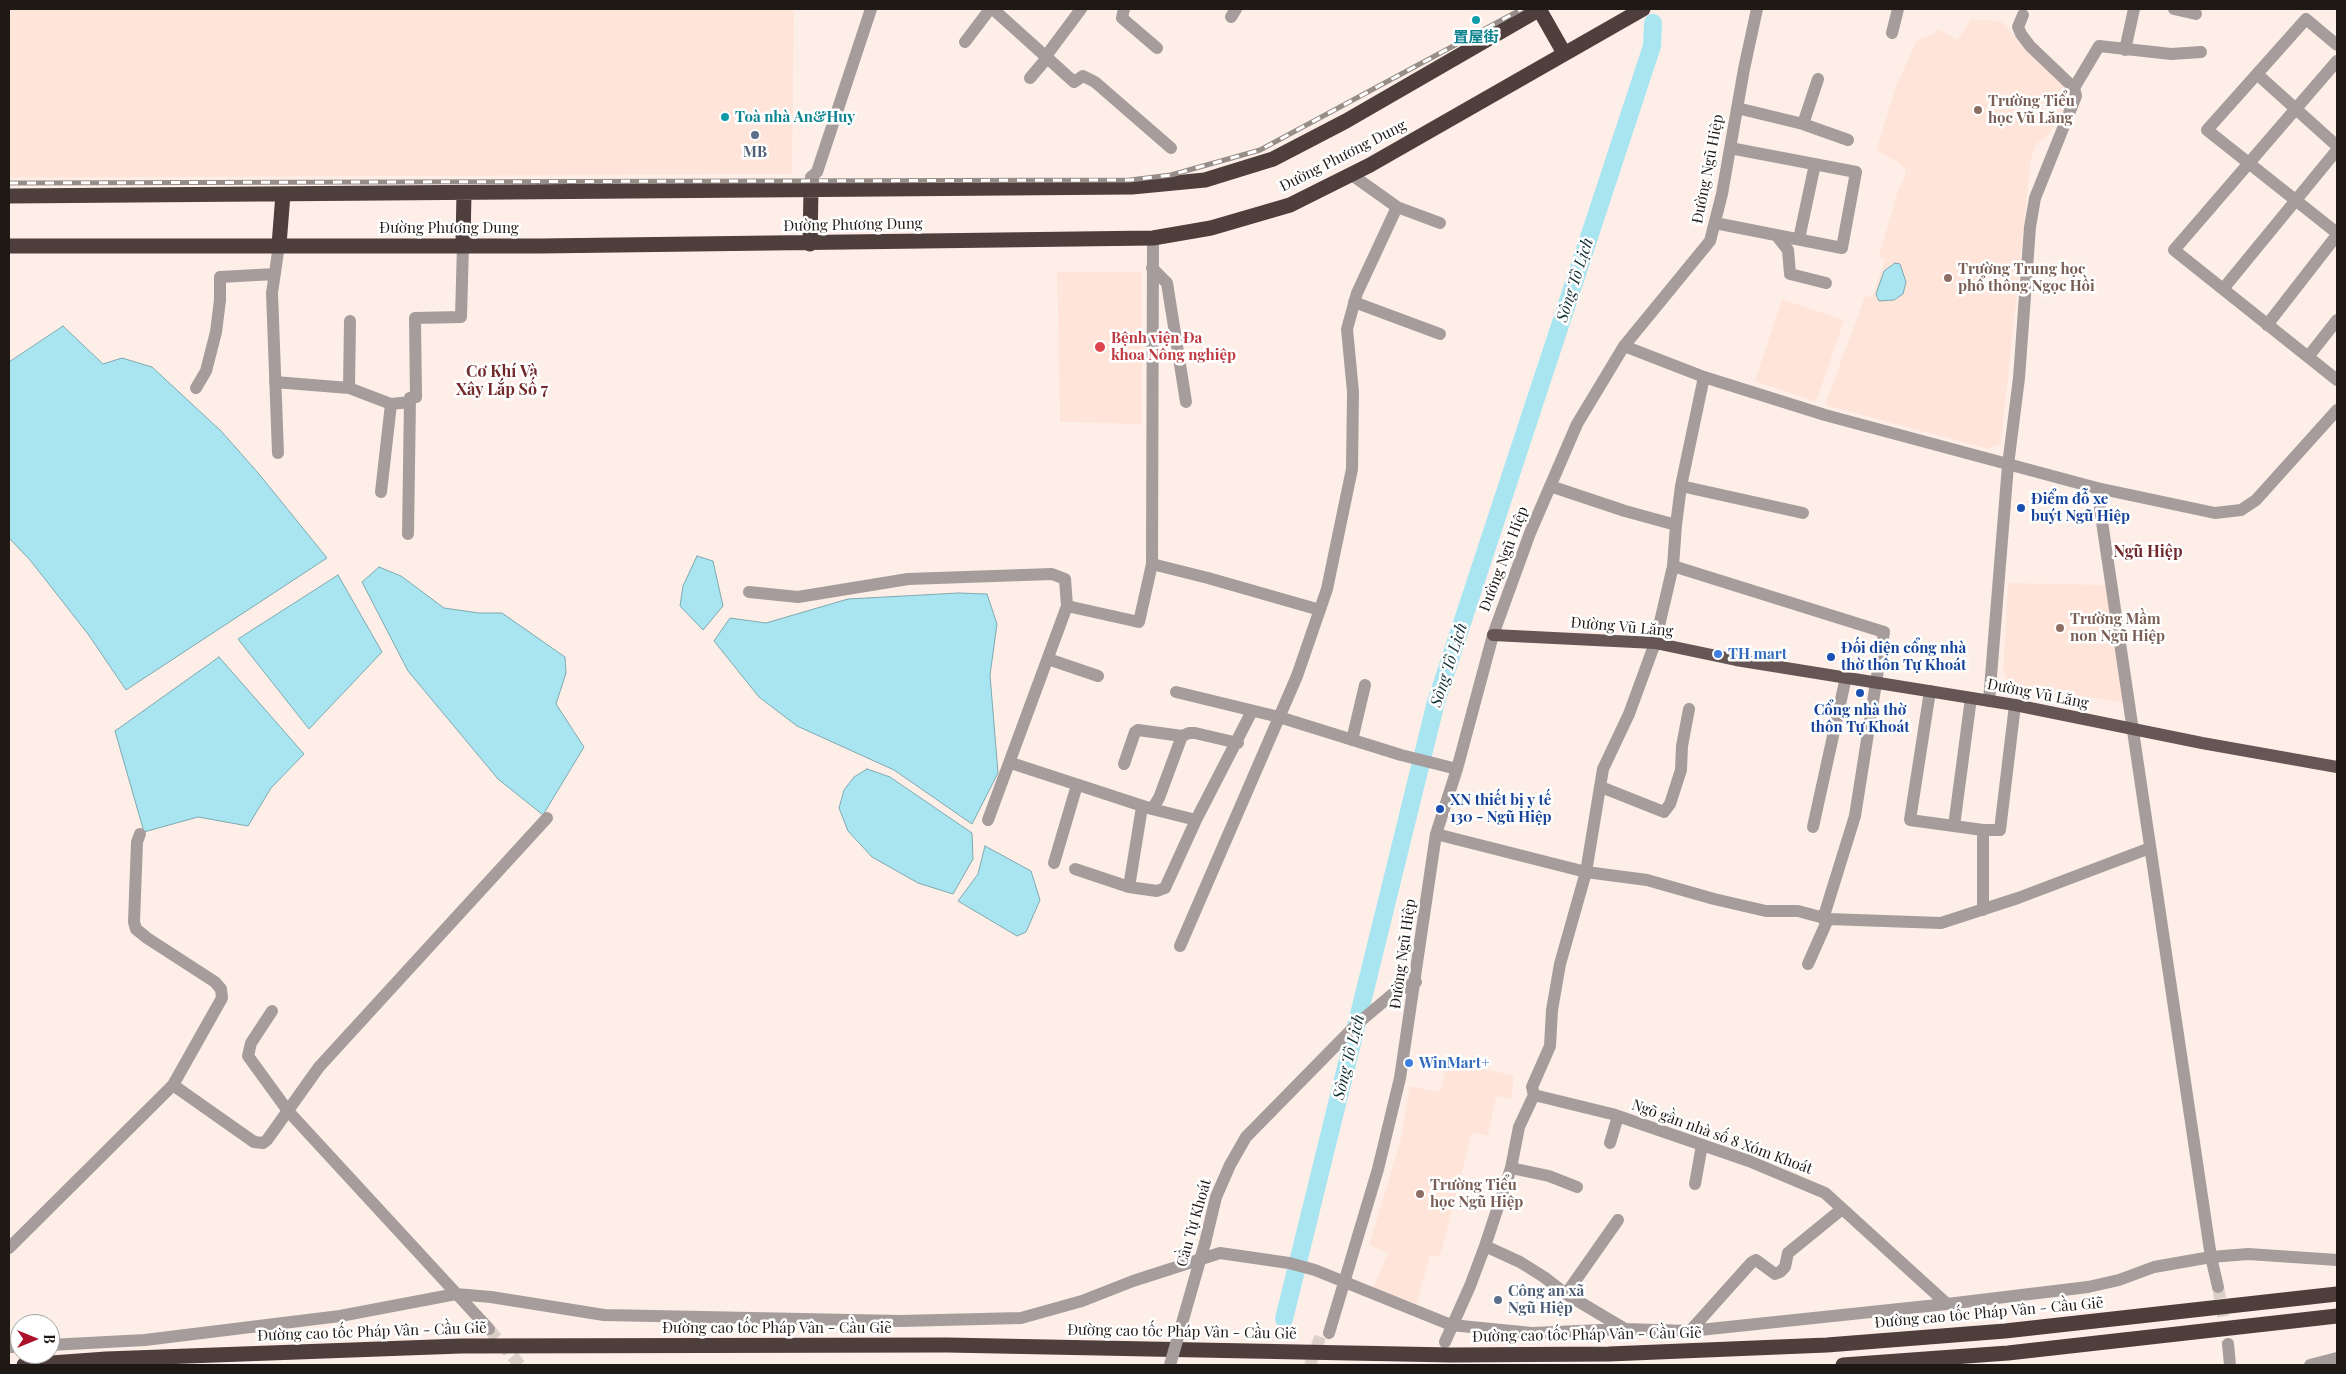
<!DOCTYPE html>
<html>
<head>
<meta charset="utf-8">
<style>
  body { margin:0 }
  #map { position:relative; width:2346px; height:1374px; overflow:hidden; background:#fdefe8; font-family:"Playfair Display",serif }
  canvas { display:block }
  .frame { position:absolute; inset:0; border:10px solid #1f1916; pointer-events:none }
  .north { position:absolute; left:10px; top:1314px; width:50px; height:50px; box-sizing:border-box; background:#fff; border:1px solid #a5a3a2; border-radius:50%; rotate:90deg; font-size:14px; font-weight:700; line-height:20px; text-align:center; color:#1f1916 }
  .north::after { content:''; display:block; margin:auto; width:18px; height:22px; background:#aa132a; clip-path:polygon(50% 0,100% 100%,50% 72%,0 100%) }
</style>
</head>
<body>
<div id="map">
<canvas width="2346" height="1374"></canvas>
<div class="frame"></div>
<div class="north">B</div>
</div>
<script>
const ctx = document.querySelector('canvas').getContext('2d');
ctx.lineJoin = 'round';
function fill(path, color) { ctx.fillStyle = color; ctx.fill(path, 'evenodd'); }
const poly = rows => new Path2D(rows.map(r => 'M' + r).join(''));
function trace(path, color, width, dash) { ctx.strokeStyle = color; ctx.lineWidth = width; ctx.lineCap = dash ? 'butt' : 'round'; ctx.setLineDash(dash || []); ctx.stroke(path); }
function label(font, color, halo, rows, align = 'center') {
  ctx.font = font + ' "Playfair Display","Noto Sans SC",serif'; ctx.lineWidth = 5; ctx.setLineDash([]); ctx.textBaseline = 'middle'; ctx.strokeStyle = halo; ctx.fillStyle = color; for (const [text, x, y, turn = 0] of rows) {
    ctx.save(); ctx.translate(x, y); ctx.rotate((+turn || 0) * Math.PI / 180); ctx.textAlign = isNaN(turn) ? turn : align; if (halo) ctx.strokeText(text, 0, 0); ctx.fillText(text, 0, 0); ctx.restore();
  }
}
const built = poly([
  [9,9,794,9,792,174,9,178],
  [1971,19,2001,21,2068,90,2072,103,2045,139,2037,143,2031,159,2001,443,1988,449,1825,405,1865,296,1872,297,1885,260,1879,256,1897,193,1906,173,1905,169,1897,162,1876,150,1896,86,1917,40,1934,34,1938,29,1958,40],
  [1057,272,1142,272,1142,424,1060,422],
  [1782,299,1844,320,1816,402,1755,381],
  [2008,583,2106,585,2127,704,2008,683,2003,671],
  [1448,1059,1514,1076,1511,1099,1496,1096,1488,1136,1472,1132,1440,1257,1430,1255,1417,1304,1373,1288,1388,1253,1369,1245,1400,1142,1410,1086,1440,1092]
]);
const water = poly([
  [1895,263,1900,264,1906,282,1903,294,1894,300,1879,301,1876,294,1884,271,1895,263],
  [63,326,103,364,122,358,152,367,221,431,259,474,327,558,126,690,88,634,30,560,9,538,9,362,63,326],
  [697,556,713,561,723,606,703,630,680,606,683,586,697,556],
  [379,567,401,576,444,608,479,613,502,613,565,657,566,673,556,704,584,747,543,815,498,779,408,671,362,582,379,567],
  [338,575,382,652,309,729,238,639,338,575],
  [959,593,987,594,997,624,990,675,998,773,972,824,894,770,797,726,759,697,714,641,730,618,766,623,848,599,959,593],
  [219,657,304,754,271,788,248,826,198,817,144,832,115,731,219,657],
  [867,769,890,777,972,833,973,859,953,894,918,883,872,857,848,831,839,808,844,790,854,777,867,769],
  [985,846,1031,871,1040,900,1026,932,1017,936,958,901,978,874,985,846]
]);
const river = poly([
  [1284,1319,1436,702,1652,46,1653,23]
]);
const minorTunnel = poly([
  [2218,1287,2228,1344],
  [489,1329,520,1365],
  [1310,1365,1322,1332]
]);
const minor = poly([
  [993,9,1074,82,1083,76,1095,82,1171,148],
  [1124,9,1122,18,1157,48],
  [2174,9,2196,14],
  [1231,17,1236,9],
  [1892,33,1898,9],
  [965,42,990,9],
  [2337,45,2306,19,2207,130,2337,233],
  [2125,50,2134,9],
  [1046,56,1081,9],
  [2337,61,2174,250,2337,380],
  [2257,74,2337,146],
  [1030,78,1047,58],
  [2074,88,2099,46,2171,54,2201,52],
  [1737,108,1803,124,1818,79],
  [1803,124,1848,140],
  [1352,175,1397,207,1440,223],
  [811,190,811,177,817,172,871,9],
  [1715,223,1842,248,1856,172,1730,148],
  [1776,235,1788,250,1790,274,1826,283],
  [1799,239,1815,164],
  [1152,268,1167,283,1186,402],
  [2223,289,2337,150],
  [1354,302,1440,334],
  [350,321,349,388,391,404,410,402],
  [2267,325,2337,235],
  [1624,346,1704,377,1825,415,2097,488,2215,513,2241,510,2256,500,2337,410],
  [2308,357,2337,320],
  [275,382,349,388],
  [196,388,206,371,216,332,220,300,220,277,275,274],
  [278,453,272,293,279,245],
  [1550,486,1625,511,1676,525],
  [1681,486,1803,513],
  [2097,488,2211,1257,2218,1287],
  [381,492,391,404],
  [408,534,410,398,416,397,415,318,461,317,463,244],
  [1152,564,1208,578,1320,610],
  [1673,566,1884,632,1855,816,1823,919],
  [749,592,798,597,908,579,1052,574,1065,579,1067,606,1139,622,1152,564,1153,238],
  [1048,659,1098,676],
  [1930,691,1910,820,1983,830,2000,830,2015,705],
  [1176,692,1279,717,1401,755,1457,769],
  [1989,701,2008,465,2019,378,2030,227,2035,198,2076,96,2074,88,2030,46,2021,34,2018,27,2023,15],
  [1352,740,1365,685],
  [1011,763,1152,809,1159,798,1182,736,1189,733,1195,733,1238,743],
  [1124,764,1135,732,1138,730,1182,736],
  [1601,787,1664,812,1670,804,1681,770,1682,746,1689,709],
  [1152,809,1196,820,1252,711],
  [988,820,1067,606],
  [1954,826,1971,698],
  [1813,827,1846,677],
  [1983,830,1983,910],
  [1436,834,1586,872,1647,880,1714,899,1766,911,1798,911,1828,919,1941,923,2018,898,2150,848],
  [1054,863,1077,785],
  [1075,869,1129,887,1142,807],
  [1129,887,1157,891,1165,888,1196,820],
  [1180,946,1297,676,1327,589,1352,469,1353,392,1347,329,1357,293,1397,207],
  [1808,964,1828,919],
  [272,1011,251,1043,248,1056,288,1111,489,1329],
  [173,1085,254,1142,263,1143,267,1140,319,1067,547,818],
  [1534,1095,1612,1114,1749,1161,1825,1193,1947,1304],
  [1610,1143,1618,1116],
  [1511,1168,1549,1176,1577,1187],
  [1695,1184,1702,1145],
  [1205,1243,1216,1197,1230,1165,1246,1137,1357,1024,1395,992,1416,982],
  [1485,1246,1520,1262,1544,1277,1566,1294,1625,1329],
  [9,1248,173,1085,222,998,221,989,215,982,147,938,136,929,134,922,137,842,140,834],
  [1566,1294,1618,1220],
  [1690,1331,1751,1263,1756,1260,1775,1274,1780,1272,1785,1267,1788,1253,1842,1209],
  [1329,1333,1378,1169,1400,1078,1436,834,1457,769,1493,635,1530,533,1577,424,1624,346,1710,241,1722,194,1744,69,1757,9],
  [1445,1342,1470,1286,1485,1246,1511,1168,1519,1127,1534,1095,1532,1087,1550,1046,1552,1010,1560,964,1586,872,1603,769,1629,714,1655,643,1673,566,1676,525,1681,486,1704,377],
  [2228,1344,2230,1365],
  [50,1345,145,1340,340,1316,456,1294,491,1297,604,1315,900,1321,1021,1318,1082,1301,1133,1281,1220,1253,1289,1263,1315,1270,1451,1325,1532,1333,1625,1329,1690,1331,1947,1304,2088,1287,2119,1280,2154,1267,2211,1257,2248,1254,2337,1260],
  [9,1347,20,1347],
  [2310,1365,2337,1358]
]);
const major = poly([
  [1493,635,1655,643,1736,660,2015,705,2202,743,2337,767]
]);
const highway = poly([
  [1539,9,1564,53],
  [9,196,1132,187,1205,180,1273,159,1346,121,1540,9],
  [463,244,464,193],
  [810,244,811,190],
  [279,245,283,194],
  [9,246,541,246,1153,238,1211,228,1290,205,1370,165,1643,9],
  [24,1365,106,1359,461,1346,947,1345,1451,1355,1609,1354,1827,1345,2005,1331,2337,1294],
  [1843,1365,2008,1353,2337,1316]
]);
const rail = poly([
  [9,183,1130,180,1171,175,1260,150,1522,9]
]);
const minorBridge = poly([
  [1170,1365,1205,1243]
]);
const markers = [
  [1476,20,5,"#0f9aa8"],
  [1978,110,5,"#8d6e63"],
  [725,117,5,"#0f9aa8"],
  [755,135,5,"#5c6f8a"],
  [1948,278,5,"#8d6e63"],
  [1100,347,6,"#e0444e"],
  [2021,508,5,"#1a4fb4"],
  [2060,628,5,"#8d6e63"],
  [1718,654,5,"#3f7fe0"],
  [1831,657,5,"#1a4fb4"],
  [1860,693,5,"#1a4fb4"],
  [1440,809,5,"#1a4fb4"],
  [1409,1063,5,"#3f7fe0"],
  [1420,1194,5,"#8d6e63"],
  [1498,1300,5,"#5c6f8a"]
];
const cultureNames = [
  ["置屋街",1476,37],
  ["Toà nhà An&Huy",735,117,"left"]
];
const educationNames = [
  ["Trường Tiểu",1988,101],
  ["học Vũ Lăng",1988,118],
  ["Trường Trung học",1958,269],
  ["phổ thông Ngọc Hồi",1958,286],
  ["Trường Mầm",2070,619],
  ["non Ngũ Hiệp",2070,636],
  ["Trường Tiểu",1430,1185],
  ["học Ngũ Hiệp",1430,1202]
];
const serviceNames = [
  ["MB",755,152],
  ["Công an xã",1508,1291,"left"],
  ["Ngũ Hiệp",1508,1308,"left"]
];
const streetNames = [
  ["Đường Phương Dung",1343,156,-27],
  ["Đường Ngũ Hiệp",1708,169,-79],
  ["Đường Phương Dung",853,225,-1],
  ["Đường Phương Dung",449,228],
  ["Đường Ngũ Hiệp",1504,559,-69],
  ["Đường Vũ Lăng",1622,627,5],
  ["Đường Vũ Lăng",2038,694,11],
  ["Đường Ngũ Hiệp",1403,954,-82],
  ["Ngõ gần nhà số 8 Xóm Khoát",1722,1137,20],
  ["Cầu Tự Khoát",1194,1223,-74],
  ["Đường cao tốc Pháp Vân - Cầu Giẽ",1989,1313,-5],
  ["Đường cao tốc Pháp Vân - Cầu Giẽ",777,1328],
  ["Đường cao tốc Pháp Vân - Cầu Giẽ",372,1332,-2],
  ["Đường cao tốc Pháp Vân - Cầu Giẽ",1182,1332,1],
  ["Đường cao tốc Pháp Vân - Cầu Giẽ",1587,1335,-1]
];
const healthNames = [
  ["Bệnh viện Đa",1111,338],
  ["khoa Nông nghiệp",1111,355]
];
const transitNames = [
  ["Điểm đỗ xe",2031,499],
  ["buýt Ngũ Hiệp",2031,516],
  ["Đối diện cổng nhà",1841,648],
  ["thờ thôn Tự Khoát",1841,665],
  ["Cổng nhà thờ",1860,710,"center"],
  ["thôn Tự Khoát",1860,727,"center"],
  ["XN thiết bị y tế",1450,800],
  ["130 - Ngũ Hiệp",1450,817]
];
const shopNames = [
  ["TH mart",1728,654],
  ["WinMart+",1419,1063]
];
const waterNames = [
  ["Sông Tô Lịch",1575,280,-72],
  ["Sông Tô Lịch",1449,665,-72],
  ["Sông Tô Lịch",1349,1057,-76]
];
const neighbourhoodNames = [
  ["Cơ Khí Và",502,372],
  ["Xây Lắp Số 7",502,390],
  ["Ngũ Hiệp",2148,552]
];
fill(built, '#ffe5d9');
fill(water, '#a8e5f1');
trace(water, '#7fa8af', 1);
trace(river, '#a8e5f1', 18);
trace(minorTunnel, '#dccfc8', 12, [12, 6]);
trace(minor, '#a59c9b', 12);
trace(major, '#655655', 12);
trace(highway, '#4e3e3c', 15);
trace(rail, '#978d88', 5);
trace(rail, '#fff', 3, [9]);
trace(minorBridge, '#a59c9b', 12);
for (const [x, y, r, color] of markers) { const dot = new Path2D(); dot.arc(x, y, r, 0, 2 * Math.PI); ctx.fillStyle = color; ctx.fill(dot); trace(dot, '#fff', 2); }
label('bold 15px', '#0d838f', '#fff', cultureNames);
label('bold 15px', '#785e54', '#fff', educationNames, 'left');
label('bold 15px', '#4e5e75', '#fff', serviceNames);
label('15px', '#1f1916', '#fff', streetNames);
label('bold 15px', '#be3a42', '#fff', healthNames, 'left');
label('bold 15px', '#164399', '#fff', transitNames, 'left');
label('bold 15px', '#366cbe', '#fff', shopNames, 'left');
label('italic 16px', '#102f34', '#fff', waterNames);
label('bold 16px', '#712a2c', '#fff', neighbourhoodNames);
</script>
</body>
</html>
